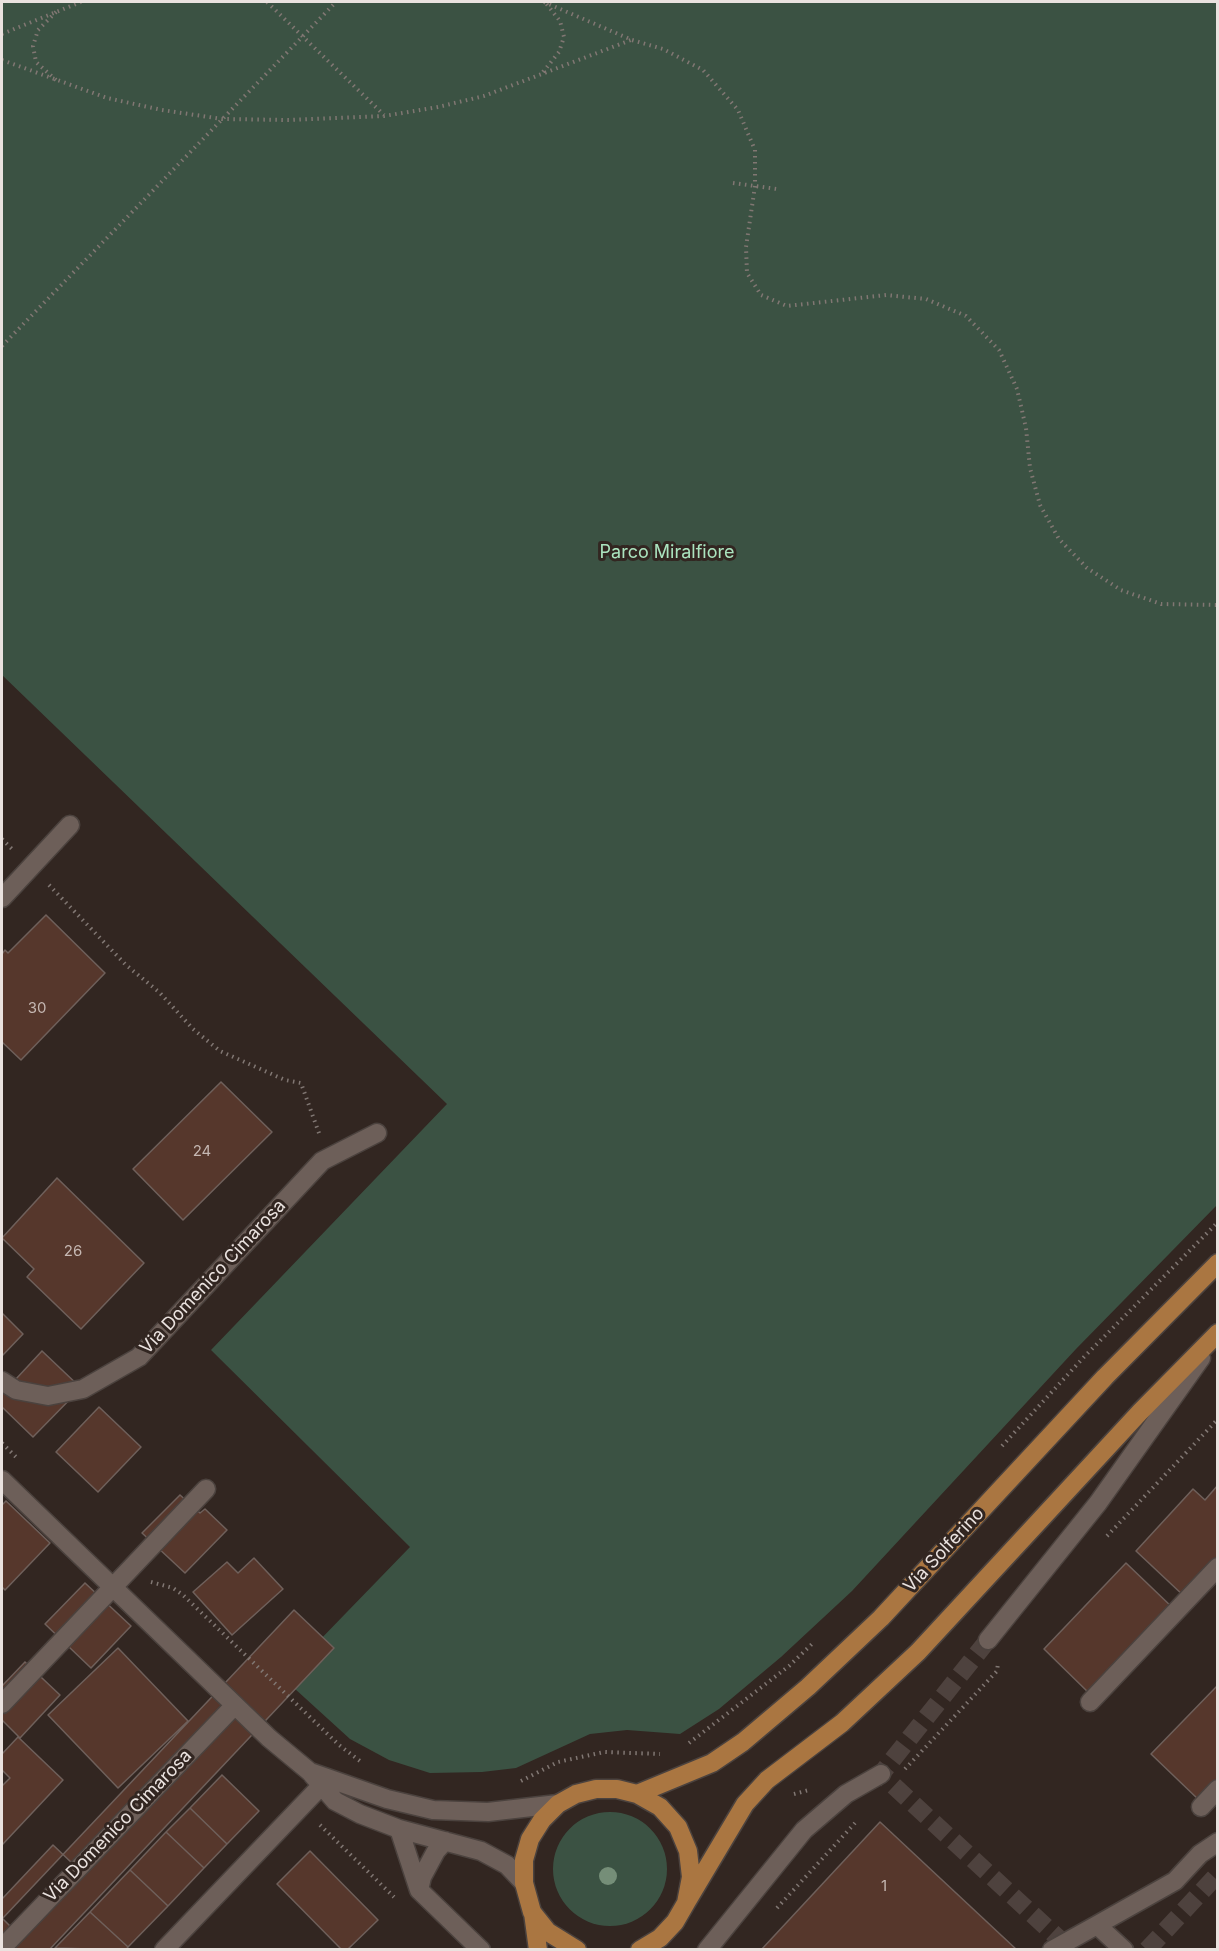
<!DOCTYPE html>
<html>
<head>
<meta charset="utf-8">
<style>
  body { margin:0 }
  #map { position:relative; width:1219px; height:1951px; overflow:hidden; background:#322621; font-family:Inter,sans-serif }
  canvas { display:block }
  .frame { position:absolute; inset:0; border:3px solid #eae2df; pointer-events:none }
</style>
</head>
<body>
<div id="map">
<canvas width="1219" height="1951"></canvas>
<div class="frame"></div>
</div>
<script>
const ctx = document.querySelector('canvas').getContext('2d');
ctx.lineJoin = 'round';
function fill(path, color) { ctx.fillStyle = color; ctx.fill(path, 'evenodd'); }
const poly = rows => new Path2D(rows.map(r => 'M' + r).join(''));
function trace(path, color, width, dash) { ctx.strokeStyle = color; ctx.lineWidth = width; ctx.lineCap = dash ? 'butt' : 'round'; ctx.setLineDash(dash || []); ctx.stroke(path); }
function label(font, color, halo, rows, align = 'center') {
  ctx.font = font + ' Inter,sans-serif'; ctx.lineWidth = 6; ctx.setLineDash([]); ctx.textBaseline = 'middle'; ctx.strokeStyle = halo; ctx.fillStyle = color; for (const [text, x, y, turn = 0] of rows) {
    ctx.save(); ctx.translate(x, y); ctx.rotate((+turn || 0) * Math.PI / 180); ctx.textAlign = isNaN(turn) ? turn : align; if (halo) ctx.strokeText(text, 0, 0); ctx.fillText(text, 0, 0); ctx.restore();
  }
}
const green = poly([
  [2,2,1217,2,1217,1205,1076,1349,852,1591,781,1657,719,1709,680,1734,627,1730,590,1734,516,1768,482,1772,430,1773,389,1760,350,1739,283,1678,410,1547,211,1350,447,1104,2,675],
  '553 1869a57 57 0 1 1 114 0a57 57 0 1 1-114 0Z'
]);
const building = poly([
  [46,915,105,973,21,1060,2,1042,2,954,5,950,8,953,46,915],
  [221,1082,272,1132,183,1220,133,1169,221,1082],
  [57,1178,144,1263,81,1329,27,1277,34,1269,2,1238,57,1178],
  [2,1313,23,1334,2,1356,2,1313],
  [42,1351,81,1388,33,1437,2,1407,2,1394,42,1351],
  [99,1407,141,1447,98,1492,56,1452,99,1407],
  [1218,1485,1218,1562,1185,1597,1136,1551,1193,1489,1205,1500,1218,1485],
  [180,1495,200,1513,205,1509,227,1530,185,1573,142,1533,180,1495],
  [6,1501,50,1543,5,1590,2,1587,2,1505,6,1501],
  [254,1558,283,1589,232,1635,193,1592,227,1562,238,1573,254,1558],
  [1126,1563,1174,1609,1091,1695,1044,1649,1126,1563],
  [85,1583,131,1626,91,1668,45,1624,85,1583],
  [294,1610,334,1648,49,1950,2,1950,2,1919,294,1610],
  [118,1648,188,1721,118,1788,48,1715,118,1648],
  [25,1662,60,1695,20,1738,2,1720,2,1686,25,1662],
  [1218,1685,1218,1783,1200,1801,1151,1754,1218,1685],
  [18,1737,63,1780,2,1845,2,1754,18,1737],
  [2,1770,10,1778,2,1786,2,1770],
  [222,1775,259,1811,227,1844,190,1808,222,1775],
  [190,1808,227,1844,204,1868,166,1832,190,1808],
  [880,1822,1017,1950,761,1950,880,1822],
  [166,1832,204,1868,168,1906,130,1870,166,1832],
  [53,1845,73,1864,12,1928,2,1918,2,1899,53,1845],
  [310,1851,378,1920,347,1950,342,1950,277,1884,310,1851],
  [130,1870,168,1906,128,1947,90,1912,130,1870],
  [90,1912,128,1947,126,1950,55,1948,90,1912]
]);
const minorTunnel = poly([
  [988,1640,881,1774,1071,1950],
  [1147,1950,1218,1874]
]);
const path = poly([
  [267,2,384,115],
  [544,2,632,40,663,49,703,70,738,110,755,150,755,186,746,247,747,273,761,295,787,306,886,295,926,299,966,316,999,350,1017,389,1026,428,1030,468,1040,505,1059,539,1087,568,1121,590,1161,604,1218,605],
  [2,34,81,2],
  [2,60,107,98,162,110,222,119,289,120,384,116,438,107,484,96,631,40],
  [543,72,559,52,564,37,560,21,545,2],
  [56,80,36,62,33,46,38,30,57,11],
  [733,183,777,189],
  [2,346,336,2],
  [2,839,14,851],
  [49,885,126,965,159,992,193,1029,220,1051,285,1080,301,1083,320,1136],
  [2,1443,16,1457],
  [1002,1446,1084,1357,1218,1222],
  [1107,1536,1218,1419],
  [151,1582,173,1588,183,1595,339,1745,360,1761],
  [689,1743,789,1666,812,1644],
  [905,1769,997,1671,998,1663],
  [521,1781,558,1762,604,1752,660,1754],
  [794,1794,809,1790],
  [320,1825,394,1897],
  [777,1908,855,1823]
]);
const minor = poly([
  [2,898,70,825],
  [2,1381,16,1390,48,1396,83,1389,139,1357,322,1161,377,1133],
  [2,1480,269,1738,310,1772,335,1801,360,1814,399,1829,481,1851,507,1865,524,1883],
  [988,1640,1098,1503,1201,1358],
  [1090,1702,1218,1567],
  [2,1704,206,1489],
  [310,1772,387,1799,433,1810,488,1812,558,1804],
  [1201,1807,1218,1789],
  [399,1829,419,1890,481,1950],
  [419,1890,422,1877,436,1851,445,1841],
  [2,1948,235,1705],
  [164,1950,320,1787],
  [707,1950,804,1830,846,1794,881,1774],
  [1052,1950,1097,1925],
  [1124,1950,1097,1925,1175,1881,1200,1854,1218,1842]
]);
const major = poly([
  [637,1794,712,1763,743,1742,808,1687,881,1618,1105,1377,1218,1263],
  [686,1903,745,1804,767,1780,842,1723,918,1652,1140,1412,1218,1333],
  [533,1913,538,1950],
  [577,1950,548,1932,532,1912,524,1883,524,1860,530,1839,542,1820,558,1804,576,1794,596,1789,617,1789,637,1794,660,1807,678,1827,688,1851,691,1877,686,1903,675,1922,660,1938,640,1950]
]);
const trees = [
  [608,1876]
];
const numberNames = [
  ["30",37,1008],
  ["24",202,1151],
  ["26",73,1251],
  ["1",884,1886]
];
const parkNames = [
  ["Parco Miralfiore",667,553]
];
const streetNames = [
  ["Via Domenico Cimarosa",213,1277,-47],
  ["Via Solferino",944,1550,-47],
  ["Via Domenico Cimarosa",118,1826,-46]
];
fill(green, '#3b5243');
fill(building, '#56372c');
trace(building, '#6f605b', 1.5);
trace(minorTunnel, '#4e423e', 18, [18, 9]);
trace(minor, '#4b423e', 21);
trace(major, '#4b423e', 21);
trace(path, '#817773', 4, [1.5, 4.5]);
trace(minor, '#6d5f59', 18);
trace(major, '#aa7641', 18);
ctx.fillStyle = '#758e78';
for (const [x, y] of trees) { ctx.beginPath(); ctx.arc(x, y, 9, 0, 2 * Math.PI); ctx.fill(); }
label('15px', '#c5b7b2', null, numberNames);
label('18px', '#abe4bf', '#322621', parkNames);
label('18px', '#eae2df', '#322621', streetNames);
</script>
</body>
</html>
